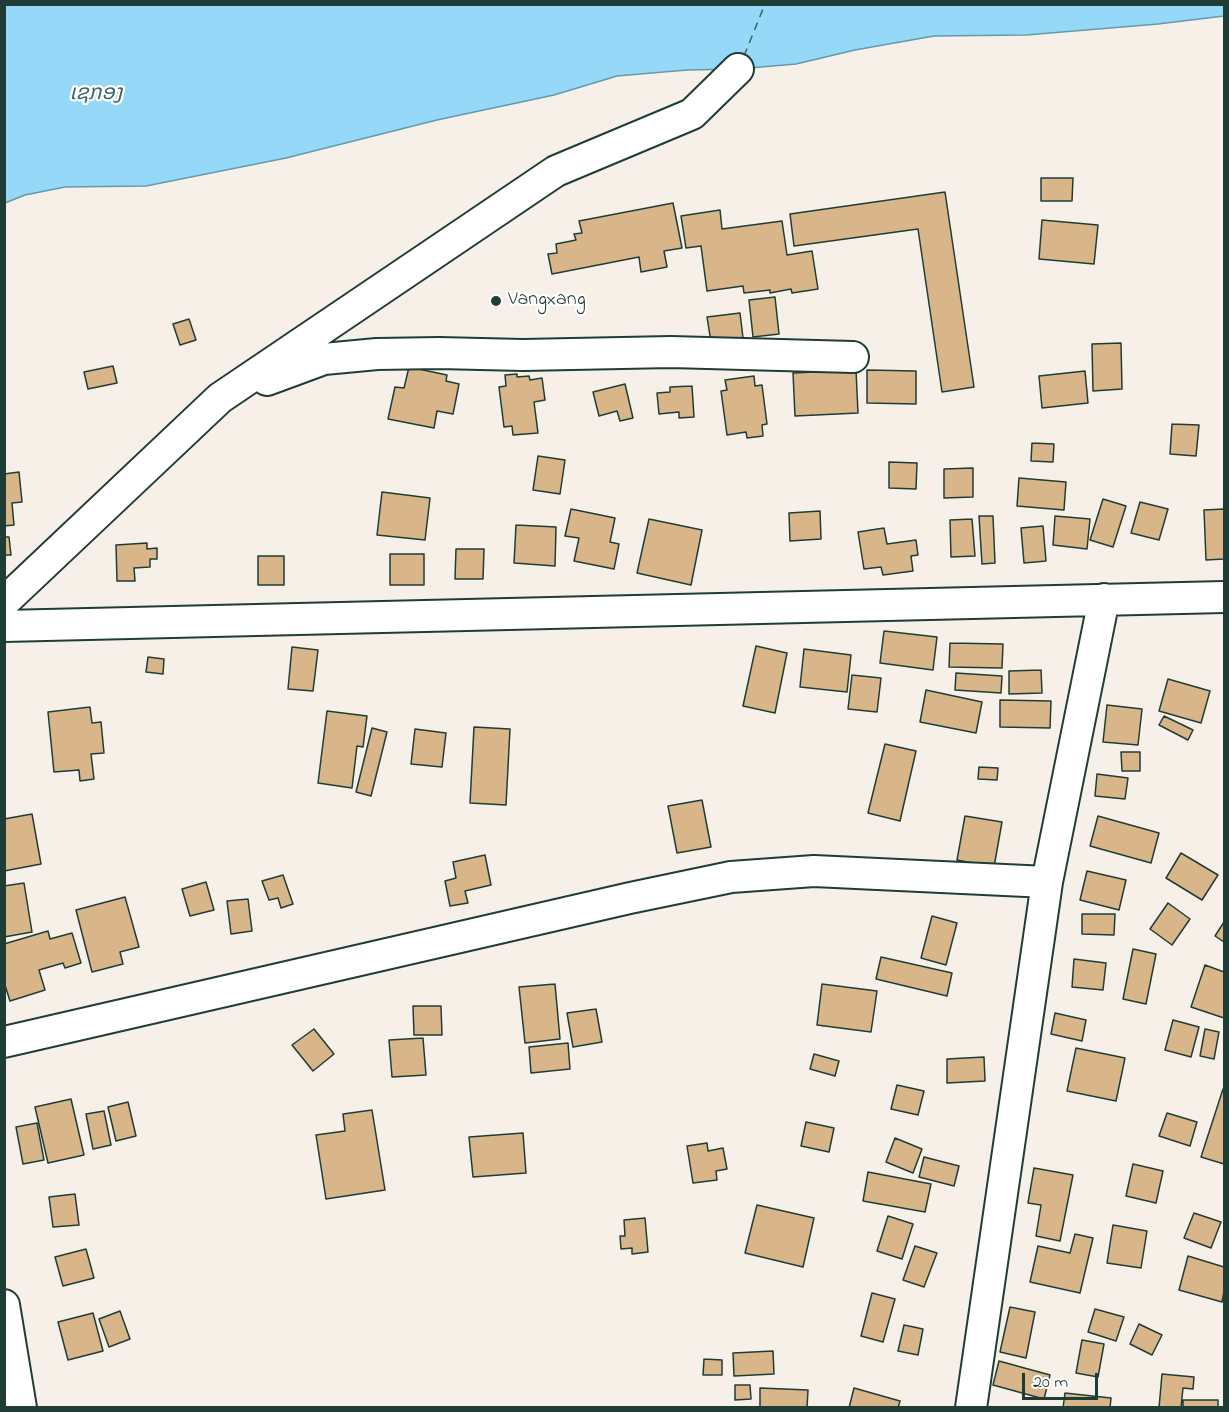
<!DOCTYPE html>
<html>
<head>
<meta charset="utf-8">
<style>
  body { margin:0 }
  #map { position:relative; width:1229px; height:1412px; overflow:hidden; background:#f7f0e8; font-family:"Indie Flower",sans-serif }
  canvas { display:block }
  .frame { position:absolute; inset:0; border:6px solid #1f3d34; pointer-events:none }
  .scale { position:absolute; left:1022px; top:1373px; width:76px; height:27px; box-sizing:border-box; border:3px solid #1f3d34; border-top:0; padding-left:8px; font-size:18px; line-height:21px; white-space:nowrap; color:#1f3d34; -webkit-text-stroke:4px #fff; paint-order:stroke }
</style>
</head>
<body>
<div id="map">
<canvas width="1229" height="1412"></canvas>
<div class="frame"></div>
<div class="scale">20 m</div>
</div>
<script>
const ctx = document.querySelector('canvas').getContext('2d');
ctx.lineJoin = 'round';
function fill(path, color) { ctx.fillStyle = color; ctx.fill(path, 'evenodd'); }
const poly = rows => new Path2D(rows.map(r => 'M' + r).join(''));
function trace(path, color, width, dash) { ctx.strokeStyle = color; ctx.lineWidth = width; ctx.lineCap = dash ? 'butt' : 'round'; ctx.setLineDash(dash || []); ctx.stroke(path); }
function label(font, color, halo, rows, align = 'center') {
  ctx.font = font + ' "Indie Flower","Noto Sans Lao",sans-serif'; ctx.lineWidth = 4.5; ctx.setLineDash([]); ctx.textBaseline = 'middle'; ctx.strokeStyle = halo; ctx.fillStyle = color; for (const [text, x, y, turn = 0] of rows) {
    ctx.save(); ctx.translate(x, y); ctx.rotate((+turn || 0) * Math.PI / 180); ctx.textAlign = isNaN(turn) ? turn : align; if (halo) ctx.strokeText(text, 0, 0); ctx.fillText(text, 0, 0); ctx.restore();
  }
}
const water = poly([
  [5,5,1224,5,1224,16,1158,24,1026,35,934,36,855,50,796,64,738,69,687,70,617,76,554,95,437,120,286,158,146,186,65,187,25,195,5,203,5,5]
]);
const ferry = poly([
  [744,56,765,4]
]);
const building = poly([
  [1041,178,1073,178,1072,201,1041,201,1041,178],
  [945,192,974,387,942,392,918,229,794,246,790,214,945,192],
  [673,203,682,248,664,251,667,267,641,272,639,257,552,274,548,254,557,253,556,244,576,240,574,234,582,233,579,221,673,203],
  [720,210,722,229,782,221,787,255,812,251,818,289,792,293,791,289,770,293,770,290,744,293,743,286,707,291,701,246,686,248,681,216,720,210],
  [1042,220,1098,225,1094,264,1039,259,1042,220],
  [775,297,779,334,753,337,749,300,775,297],
  [740,313,743,338,711,342,707,317,740,313],
  [189,319,196,340,180,345,173,324,189,319],
  [1121,343,1122,389,1093,391,1092,344,1121,343],
  [113,366,117,383,88,389,84,372,113,366],
  [409,367,447,375,446,381,459,384,453,414,437,411,434,428,388,419,395,387,404,388,409,367],
  [856,370,858,413,795,416,793,373,856,370],
  [867,370,916,371,916,404,867,403,867,370],
  [1085,371,1088,403,1042,408,1039,376,1085,371],
  [517,374,517,377,529,376,530,380,542,378,545,400,534,402,538,433,513,435,512,426,504,427,499,387,506,386,505,375,517,374],
  [754,376,755,386,762,385,767,424,762,425,763,436,747,438,746,432,727,435,721,391,727,390,725,380,754,376],
  [625,384,633,418,620,421,617,411,599,416,593,392,625,384],
  [692,386,694,417,679,418,679,412,659,414,657,393,670,392,670,387,692,386],
  [1172,424,1199,425,1196,456,1170,454,1172,424],
  [1032,443,1054,444,1053,462,1031,461,1032,443],
  [538,456,565,460,560,494,533,490,538,456],
  [889,462,917,463,916,489,889,488,889,462],
  [973,468,973,497,944,498,944,469,973,468],
  [19,472,22,502,12,503,14,525,4,526,4,474,19,472],
  [1019,478,1066,482,1064,510,1017,506,1019,478],
  [382,492,430,498,425,540,377,535,382,492],
  [1103,499,1126,506,1113,547,1090,540,1103,499],
  [1140,502,1168,509,1159,540,1131,533,1140,502],
  [571,509,615,518,610,542,619,544,614,569,574,561,579,538,565,536,571,509],
  [1224,509,1224,559,1206,560,1204,510,1224,509],
  [820,511,821,539,790,541,789,513,820,511],
  [979,516,993,516,995,563,982,564,979,516],
  [1055,516,1090,519,1087,549,1053,545,1055,516],
  [649,519,702,530,691,585,637,573,649,519],
  [972,519,975,556,951,557,950,520,972,519],
  [516,525,556,527,555,566,514,563,516,525],
  [1043,526,1046,561,1024,563,1021,528,1043,526],
  [884,528,887,544,916,540,918,555,911,556,913,571,883,575,881,567,864,569,858,532,884,528],
  [4,537,9,537,11,555,4,555,4,537],
  [147,543,147,549,157,548,157,559,150,559,150,567,134,568,135,581,117,581,116,545,147,543],
  [456,549,484,549,483,579,455,579,456,549],
  [390,554,424,554,424,585,390,585,390,554],
  [258,556,284,556,284,585,258,585,258,556],
  [884,631,937,637,933,670,880,663,884,631],
  [950,643,1003,644,1002,668,949,667,950,643],
  [756,646,787,653,775,713,743,706,756,646],
  [292,647,318,650,313,691,288,689,292,647],
  [804,649,851,655,847,692,800,687,804,649],
  [148,657,164,659,163,674,146,672,148,657],
  [1041,670,1042,693,1009,694,1009,671,1041,670],
  [956,673,1002,676,1001,693,955,690,956,673],
  [852,675,881,678,877,712,848,709,852,675],
  [1168,679,1210,691,1201,723,1159,711,1168,679],
  [926,690,982,702,976,733,920,722,926,690],
  [1000,700,1051,701,1050,728,1000,727,1000,700],
  [1107,705,1142,709,1138,745,1103,742,1107,705],
  [90,707,92,723,101,722,104,753,91,754,94,779,80,781,79,770,54,772,48,712,90,707],
  [327,711,367,716,363,747,357,746,352,788,318,783,327,711],
  [1164,716,1193,730,1188,740,1159,725,1164,716],
  [474,727,510,729,506,805,470,803,474,727],
  [372,728,387,732,371,796,356,792,372,728],
  [415,729,446,733,442,767,411,764,415,729],
  [885,744,916,751,900,821,868,813,885,744],
  [1121,752,1140,752,1140,771,1122,771,1121,752],
  [979,767,998,768,997,780,978,779,979,767],
  [1097,774,1128,778,1125,799,1095,796,1097,774],
  [702,800,711,847,677,853,668,806,702,800],
  [32,814,41,864,4,871,4,819,32,814],
  [965,816,1002,822,994,867,957,860,965,816],
  [1098,816,1159,833,1151,863,1090,846,1098,816],
  [1181,853,1218,875,1202,900,1166,878,1181,853],
  [485,855,491,885,465,891,468,903,450,906,445,881,456,878,453,862,485,855],
  [1087,871,1126,880,1119,910,1080,900,1087,871],
  [283,875,293,904,281,908,278,898,269,900,262,881,283,875],
  [206,882,214,910,190,916,182,889,206,882],
  [24,883,32,932,4,937,4,886,24,883],
  [125,897,139,947,120,952,123,964,92,972,76,910,125,897],
  [248,899,252,931,231,934,227,901,248,899],
  [1168,903,1190,919,1172,945,1150,929,1168,903],
  [1082,914,1115,914,1114,935,1082,934,1082,914],
  [932,916,957,923,946,965,921,958,932,916],
  [1224,922,1224,942,1215,936,1224,922],
  [48,931,50,939,72,933,81,963,65,968,63,963,39,970,45,990,10,1001,4,982,4,944,48,931],
  [1133,949,1156,954,1146,1004,1123,999,1133,949],
  [881,957,952,973,947,996,876,979,881,957],
  [1074,959,1106,963,1103,990,1072,987,1074,959],
  [1205,965,1224,972,1224,1018,1191,1007,1205,965],
  [555,984,560,1039,525,1043,519,987,555,984],
  [822,984,877,991,871,1032,817,1025,822,984],
  [413,1006,441,1006,442,1035,414,1035,413,1006],
  [596,1009,602,1042,573,1047,567,1013,596,1009],
  [1055,1013,1086,1020,1082,1041,1051,1034,1055,1013],
  [1173,1020,1199,1027,1191,1057,1165,1050,1173,1020],
  [314,1029,334,1054,313,1071,292,1045,314,1029],
  [1205,1029,1219,1032,1214,1059,1200,1056,1205,1029],
  [423,1038,426,1075,392,1077,389,1040,423,1038],
  [568,1043,570,1069,531,1073,529,1047,568,1043],
  [1076,1048,1125,1058,1116,1101,1067,1091,1076,1048],
  [814,1054,839,1061,835,1076,810,1069,814,1054],
  [984,1057,985,1081,947,1083,947,1059,984,1057],
  [897,1085,924,1091,918,1115,891,1109,897,1085],
  [1223,1089,1224,1089,1224,1164,1201,1157,1223,1089],
  [71,1099,84,1155,48,1163,35,1107,71,1099],
  [128,1102,136,1136,116,1141,108,1107,128,1102],
  [372,1110,385,1190,326,1199,316,1135,345,1131,343,1114,372,1110],
  [104,1111,111,1145,93,1149,86,1114,104,1111],
  [1167,1113,1197,1122,1190,1146,1159,1136,1167,1113],
  [806,1122,834,1128,829,1152,801,1146,806,1122],
  [37,1123,44,1160,23,1164,16,1127,37,1123],
  [523,1133,526,1173,473,1177,469,1137,523,1133],
  [895,1138,922,1149,913,1173,886,1162,895,1138],
  [707,1143,708,1151,723,1148,727,1169,716,1171,717,1180,693,1183,687,1146,707,1143],
  [924,1157,959,1166,954,1186,919,1177,924,1157],
  [1133,1164,1163,1171,1156,1203,1126,1196,1133,1164],
  [1034,1168,1073,1175,1060,1241,1036,1236,1041,1205,1028,1203,1034,1168],
  [868,1172,931,1184,925,1212,863,1201,868,1172],
  [75,1194,79,1225,53,1227,49,1197,75,1194],
  [757,1205,814,1218,803,1267,745,1253,757,1205],
  [1194,1213,1221,1222,1211,1248,1184,1238,1194,1213],
  [888,1216,913,1224,902,1259,877,1251,888,1216],
  [645,1218,648,1252,632,1254,632,1248,621,1249,620,1236,625,1236,624,1220,645,1218],
  [1113,1225,1147,1231,1141,1268,1107,1263,1113,1225],
  [1075,1234,1093,1238,1080,1293,1030,1282,1038,1246,1070,1253,1075,1234],
  [915,1246,937,1253,924,1287,903,1280,915,1246],
  [86,1249,94,1278,63,1286,55,1257,86,1249],
  [1188,1256,1224,1267,1224,1292,1222,1302,1179,1290,1188,1256],
  [872,1293,895,1299,883,1342,861,1336,872,1293],
  [1010,1307,1035,1312,1026,1358,1000,1352,1010,1307],
  [1095,1309,1124,1317,1116,1341,1088,1332,1095,1309],
  [120,1311,130,1339,109,1347,99,1319,120,1311],
  [93,1313,103,1351,68,1360,58,1322,93,1313],
  [1139,1324,1162,1335,1152,1355,1130,1344,1139,1324],
  [904,1325,923,1329,918,1355,898,1351,904,1325],
  [1082,1340,1104,1344,1098,1377,1076,1373,1082,1340],
  [773,1351,774,1374,734,1376,733,1353,773,1351],
  [704,1359,722,1360,722,1375,703,1375,704,1359],
  [999,1361,1050,1375,1044,1399,993,1385,999,1361],
  [1162,1374,1194,1377,1193,1389,1183,1388,1181,1408,1159,1408,1162,1374],
  [735,1385,750,1385,751,1399,735,1400,735,1385],
  [760,1388,808,1390,807,1408,760,1408,760,1388],
  [854,1388,900,1401,898,1408,849,1408,854,1388],
  [1065,1393,1111,1398,1110,1408,1063,1408,1065,1393],
  [1183,1400,1218,1400,1218,1408,1183,1408,1183,1400]
]);
const minor = poly([
  [267,380,324,359,377,354,439,353,523,355,671,352,853,357],
  [4,602,220,398,556,171,692,114,738,69],
  [4,626,1224,597],
  [4,1042,630,898,731,877,814,871,1047,882],
  [4,1305,21,1408],
  [971,1408,1047,882,1104,599]
]);
const markers = [
  [496,301,6,"#1f3d34"]
];
const poiNames = [
  ["Vangxang",508,301]
];
const waterNames = [
  ["ເຊກອງ",96,96]
];
fill(water, '#95d8f7');
trace(water, '#669aa9', 1.5);
trace(ferry, '#3c6465', 1.5, [8, 6]);
fill(building, '#d8b68a');
trace(building, '#1f3d34', 1.5);
trace(minor, '#1f3d34', 34);
trace(minor, '#fff', 30);
for (const [x, y, r, color] of markers) { const dot = new Path2D(); dot.arc(x, y, r, 0, 2 * Math.PI); ctx.fillStyle = color; ctx.fill(dot); trace(dot, '#fff', 2); }
label('20px', '#1f3d34', '#fff', poiNames, 'left');
label('italic 21px', '#3c6465', '#fff', waterNames);
</script>
</body>
</html>
